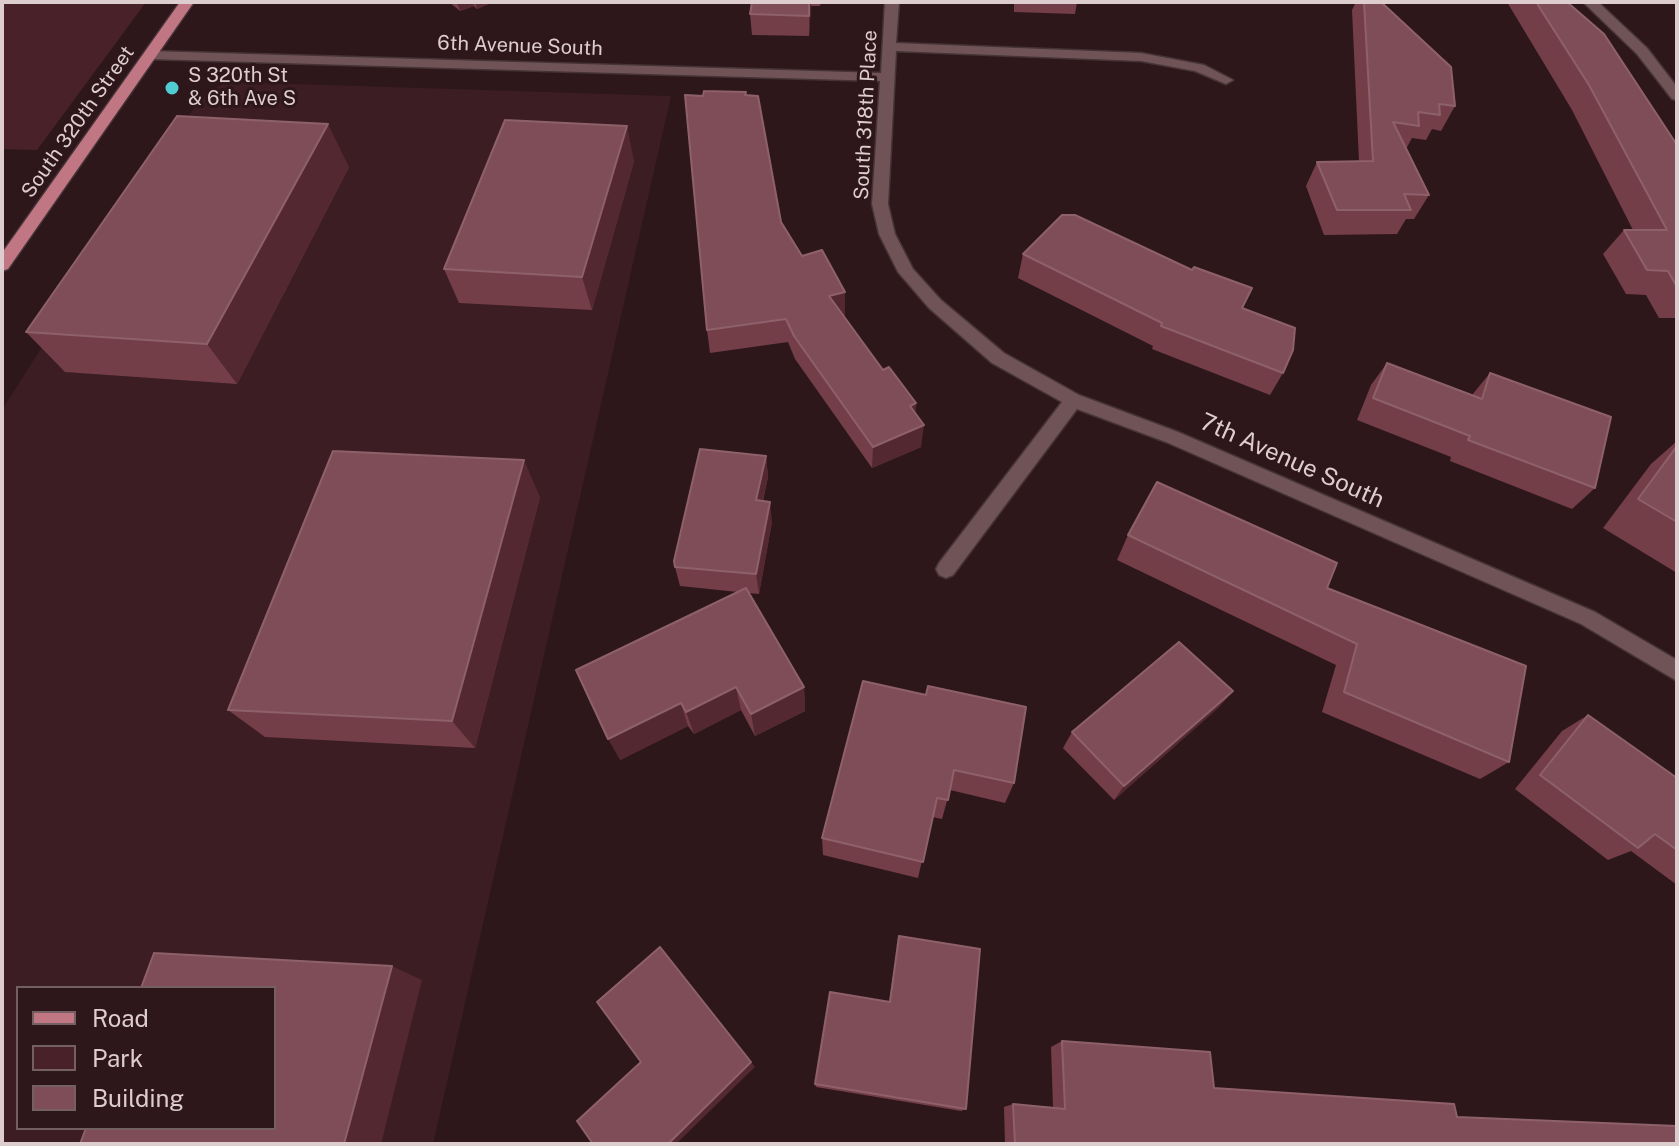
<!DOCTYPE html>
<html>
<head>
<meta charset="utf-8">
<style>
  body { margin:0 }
  #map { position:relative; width:1679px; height:1146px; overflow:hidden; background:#2e171b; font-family:"Public Sans",sans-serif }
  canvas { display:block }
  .frame { position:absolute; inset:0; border:4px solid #decdcf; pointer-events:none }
  .legend { position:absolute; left:16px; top:986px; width:260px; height:144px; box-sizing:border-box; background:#2e171b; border:2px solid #746063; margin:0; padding:10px 14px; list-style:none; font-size:24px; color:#decdcf }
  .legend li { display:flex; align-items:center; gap:16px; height:40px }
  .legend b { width:40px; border:2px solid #746063 }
</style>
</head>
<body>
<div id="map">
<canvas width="1679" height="1146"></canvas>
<div class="frame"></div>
<ul class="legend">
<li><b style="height:10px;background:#c07783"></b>Road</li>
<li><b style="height:22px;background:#492229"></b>Park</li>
<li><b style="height:22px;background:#7f4d57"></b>Building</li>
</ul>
</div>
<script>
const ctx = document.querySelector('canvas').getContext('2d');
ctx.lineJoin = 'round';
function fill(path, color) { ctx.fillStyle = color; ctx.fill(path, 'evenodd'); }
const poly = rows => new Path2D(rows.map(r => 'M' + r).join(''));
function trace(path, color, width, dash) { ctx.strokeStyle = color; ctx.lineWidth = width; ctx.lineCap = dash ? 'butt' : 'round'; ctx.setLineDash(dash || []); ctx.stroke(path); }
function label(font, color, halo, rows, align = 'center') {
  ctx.font = font + ' "Public Sans",sans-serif'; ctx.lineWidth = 6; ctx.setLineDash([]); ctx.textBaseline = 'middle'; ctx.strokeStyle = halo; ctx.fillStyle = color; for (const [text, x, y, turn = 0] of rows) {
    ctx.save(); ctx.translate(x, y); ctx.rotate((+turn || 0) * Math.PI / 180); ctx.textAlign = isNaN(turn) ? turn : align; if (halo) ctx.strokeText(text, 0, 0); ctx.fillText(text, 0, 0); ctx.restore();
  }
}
const built = poly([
  [233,82,671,96,433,1144,2,1144,2,410,201,97,213,88],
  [18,988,274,988,274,1128,18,1128]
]);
const green = poly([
  [2,2,146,2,37,150,2,149]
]);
const minor = poly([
  [885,2,899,2,896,43,1141,53,1204,65,1233,80,1226,84,1195,71,1141,61,896,51,888,204,895,234,913,269,941,300,1004,353,1079,395,1178,432,1595,612,1677,660,1677,681,1581,624,1166,442,1077,409,953,575,946,578,939,575,936,569,939,563,1062,402,992,363,929,308,898,272,879,234,872,204,880,81,150,59,143,55,150,51,881,73,885,2],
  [1583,2,1598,2,1647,48,1677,87,1677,100,1672,99,1637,54,1583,2]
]);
const major = poly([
  [180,2,194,2,8,269,2,271,2,253,180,2]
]);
const wall = poly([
  [449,2,493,2,477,9,474,6,460,11],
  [752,2,821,2,820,6,811,6,809,36,752,35,750,14],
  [1014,2,1077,2,1075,14,1014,12],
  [1356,2,1381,2,1455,106,1441,131,1432,129,1426,140,1412,138,1406,149,1429,195,1414,219,1406,219,1397,234,1324,235,1306,186,1317,162,1359,161,1352,10],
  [1507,2,1567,2,1677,145,1677,318,1659,318,1646,295,1626,294,1603,254,1624,230,1633,230,1572,110],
  [746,92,781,222,802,256,845,292,845,315,844,316,883,370,916,403,915,413,921,447,872,468,795,359,788,342,710,353,707,330,703,96],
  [634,161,592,310,459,303,444,269],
  [349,167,237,384,65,372,26,332],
  [1023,254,1243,308,1283,373,1270,395,1152,349,1153,346,1018,278],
  [1387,363,1472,395,1490,373,1595,488,1572,509,1450,461,1451,457,1357,420,1371,385],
  [1677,441,1677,573,1603,528,1651,464],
  [766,456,768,477,763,501,772,522,759,594,749,593,804,687,805,711,755,736,741,710,694,734,688,726,620,760,738,592,680,586,675,567],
  [540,497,475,748,265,737,228,710],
  [1128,535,1327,588,1509,762,1480,779,1322,712,1336,665,1117,560],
  [863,681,1014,783,1005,803,950,790,942,819,932,817,918,878,823,855,822,838],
  [1233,691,1219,707,1114,800,1063,748,1072,732],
  [1588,715,1677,778,1677,885,1631,851,1608,860,1515,789,1562,731],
  [899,936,966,1109,961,1111,816,1087,815,1084,889,1002],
  [1062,1041,1214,1088,1677,1144,1005,1144,1004,1107,1013,1104,1053,1107,1051,1047]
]);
const shadedWall = poly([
  [457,2,473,2,474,6,460,11],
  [475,2,493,2,477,9],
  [809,2,811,2,811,6,809,36],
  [328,124,349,167,237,384,207,344],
  [627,126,634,161,592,310,582,277],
  [845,292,845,315,830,320,829,296],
  [916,403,914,425,910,406],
  [924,425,921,447,872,468,873,447],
  [766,456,768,477,758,521,756,500],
  [524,460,540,497,475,748,452,721],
  [770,502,772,522,759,594,756,574],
  [736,687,741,710,694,734,686,712],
  [804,687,805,711,755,736,751,714],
  [1233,691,1219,707,1114,800,1124,786],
  [681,703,688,726,620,760,608,739],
  [667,956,755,1067,676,1144,668,1144],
  [392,966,422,980,381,1144,344,1144]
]);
const building = poly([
  [752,2,809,2,809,16,750,14,752,2],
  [1364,2,1381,2,1451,67,1455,106,1439,104,1440,115,1418,112,1419,126,1393,122,1429,195,1404,194,1411,210,1337,210,1317,162,1373,161,1364,2],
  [1536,2,1567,2,1604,34,1677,145,1677,287,1668,271,1647,270,1624,230,1667,230,1589,85,1536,2],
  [704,91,746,92,745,95,758,96,781,222,802,256,822,250,845,292,829,296,883,370,889,367,916,403,910,406,924,425,873,447,794,336,786,319,707,330,685,95,703,96,704,91],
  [177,116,328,124,207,344,26,332,177,116],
  [505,120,627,126,582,277,444,269,505,120],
  [1062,215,1075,215,1192,270,1194,267,1252,288,1242,308,1295,328,1293,350,1283,373,1161,326,1162,323,1023,254,1062,215],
  [1387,363,1482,399,1490,373,1611,417,1595,488,1468,440,1470,436,1373,398,1387,363],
  [1677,446,1677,522,1638,499,1677,446],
  [700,449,766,456,756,500,770,502,756,574,675,567,674,561,700,449],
  [333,451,524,460,452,721,228,710,333,451],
  [1157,482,1337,563,1327,588,1526,666,1509,762,1344,692,1357,644,1128,535,1157,482],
  [746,588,804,687,751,714,736,687,686,712,681,703,608,739,576,670,746,588],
  [1179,642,1233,691,1124,786,1072,732,1179,642],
  [863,681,926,695,928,686,1026,707,1014,783,954,770,948,800,937,798,923,862,822,838,863,681],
  [1588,715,1677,778,1677,850,1655,834,1638,848,1540,775,1588,715],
  [899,936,980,949,966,1109,815,1084,830,992,890,1002,899,936],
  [660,947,751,1062,668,1144,593,1144,577,1121,641,1062,597,1002,660,947],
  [154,953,392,966,344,1144,80,1144,86,1128,274,1128,274,988,141,988,154,953],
  [1062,1041,1210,1052,1214,1088,1454,1104,1457,1117,1677,1126,1677,1144,1015,1144,1013,1104,1065,1109,1062,1041]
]);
const markers = [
  [172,88,8,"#51ccd3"]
];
const farStreetnames = [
  ["6th Avenue South",520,46,2],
  ["South 318th Place",866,115,-87],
  ["South 320th Street",78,122,-55]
];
const farPoinames = [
  ["S 320th St",188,76],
  ["& 6th Ave S",188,99]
];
const streetNames = [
  ["7th Avenue South",1292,461,24]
];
fill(built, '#3b1d23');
fill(green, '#492229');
trace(minor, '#453336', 3);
trace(major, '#453336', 3);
fill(minor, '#705357');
fill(major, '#c07783');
fill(wall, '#733e48');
fill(shadedWall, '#532830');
fill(building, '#7f4d57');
trace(building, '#8e616a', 2);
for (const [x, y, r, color] of markers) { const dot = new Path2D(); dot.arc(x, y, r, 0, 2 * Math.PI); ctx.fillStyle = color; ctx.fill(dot); trace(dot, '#2e171b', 3); }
label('20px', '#decdcf', '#2e171b', farStreetnames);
label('20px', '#decdcf', '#2e171b', farPoinames, 'left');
label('24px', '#decdcf', '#2e171b', streetNames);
</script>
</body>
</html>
